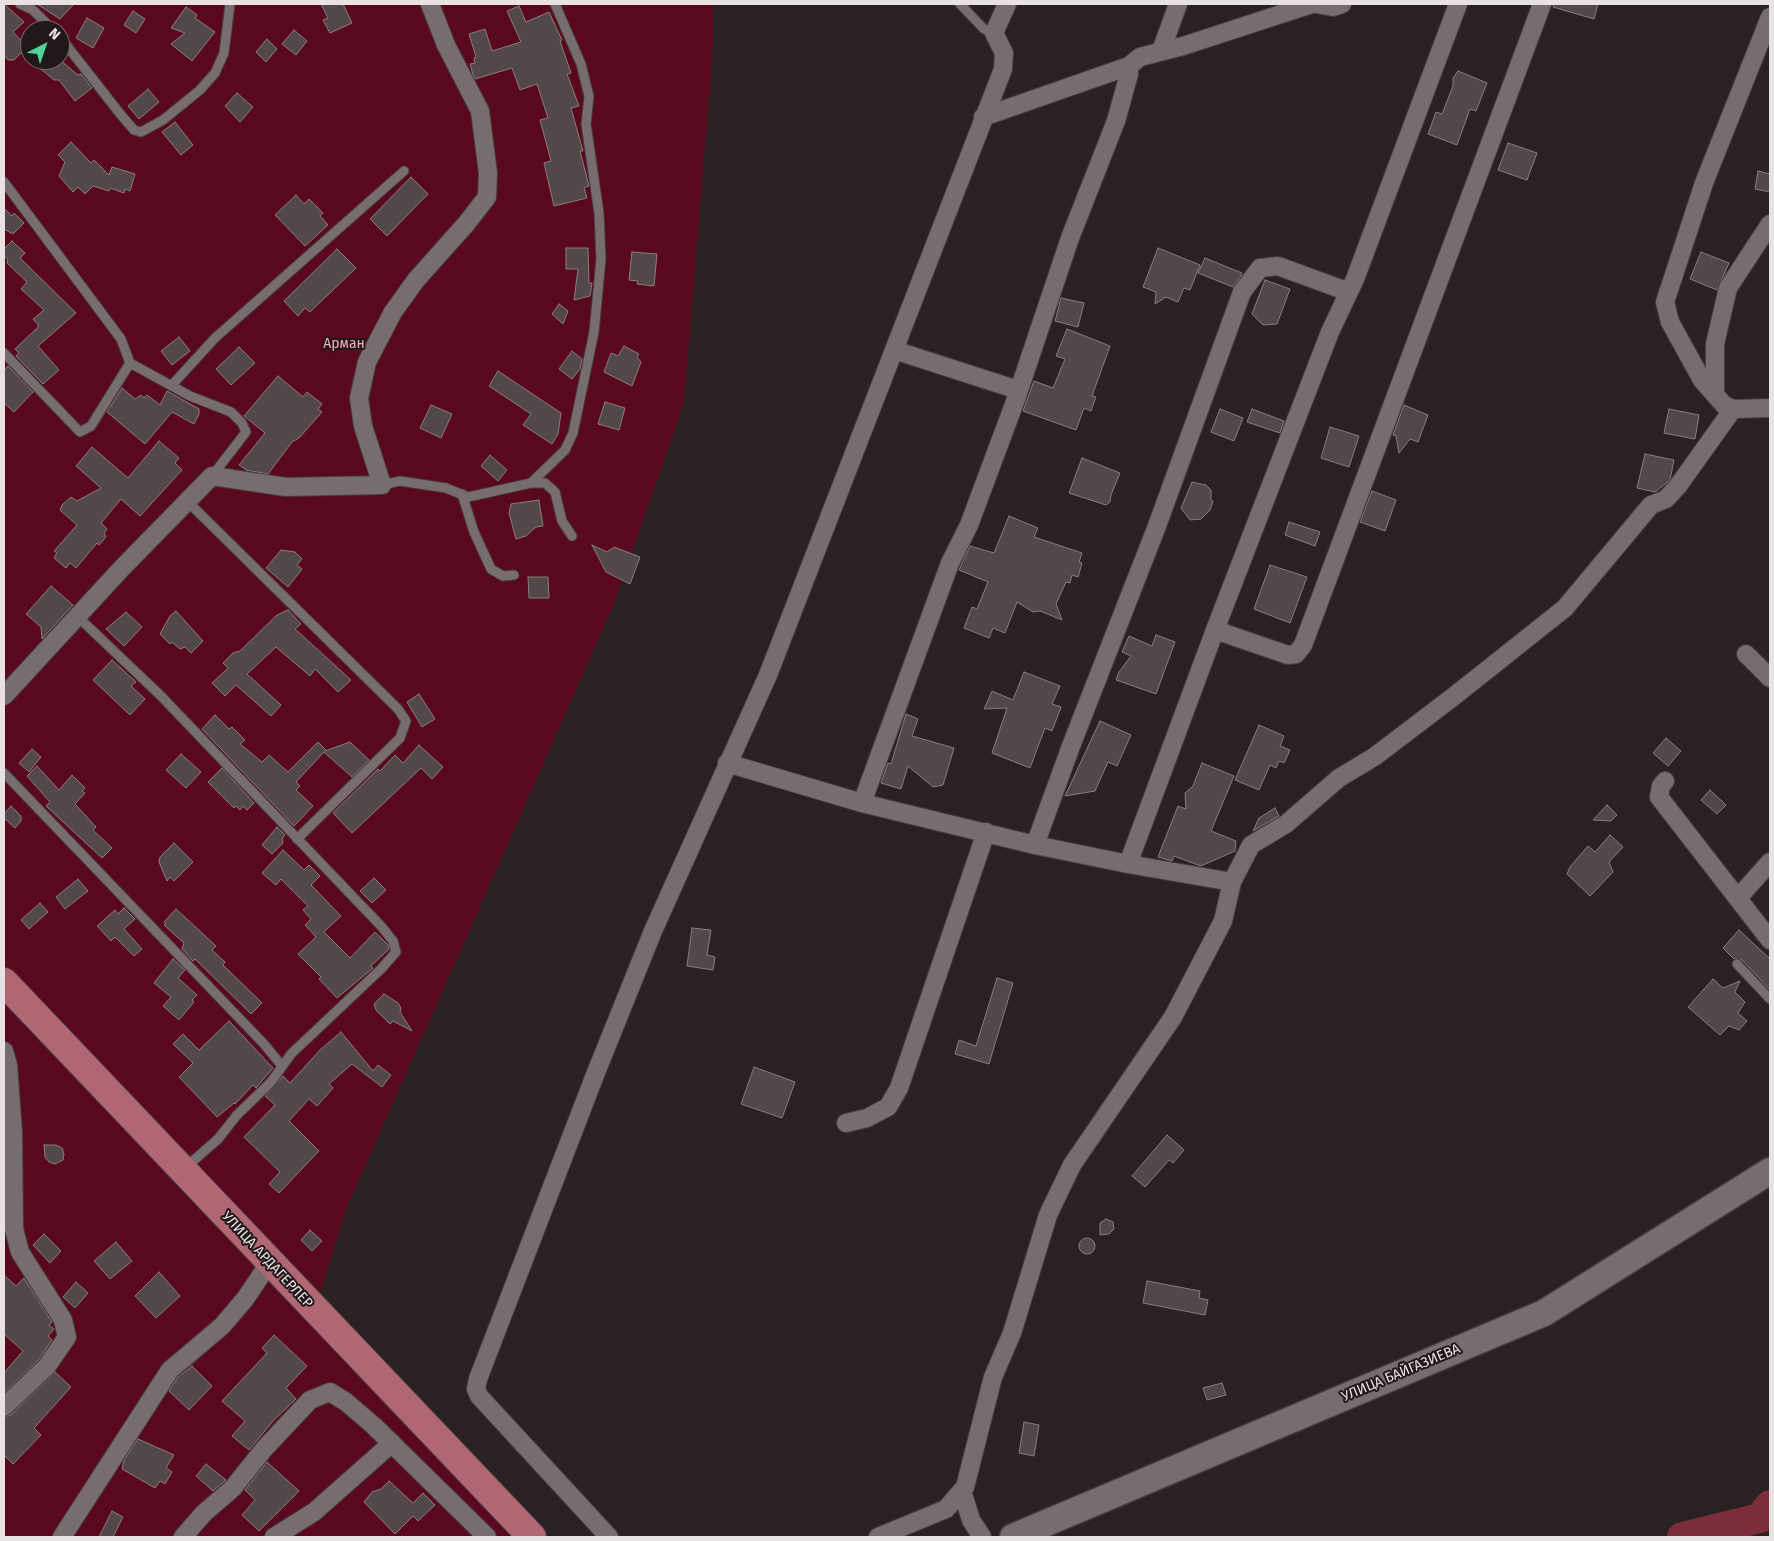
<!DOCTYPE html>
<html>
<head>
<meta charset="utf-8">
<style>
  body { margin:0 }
  #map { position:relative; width:1774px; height:1541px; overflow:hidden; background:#2a2122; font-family:"Fira Sans",sans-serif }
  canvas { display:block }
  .frame { position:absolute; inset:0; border:5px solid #e8e2e2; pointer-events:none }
  .north { position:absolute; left:20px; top:20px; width:50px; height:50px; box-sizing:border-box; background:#201819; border:1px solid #706969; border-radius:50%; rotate:41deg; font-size:14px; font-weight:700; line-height:20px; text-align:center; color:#e8e2e2 }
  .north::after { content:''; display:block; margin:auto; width:18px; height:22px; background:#4ed399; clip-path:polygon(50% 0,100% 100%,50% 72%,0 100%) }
</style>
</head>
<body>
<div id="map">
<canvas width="1774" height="1541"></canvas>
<div class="frame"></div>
<div class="north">N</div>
</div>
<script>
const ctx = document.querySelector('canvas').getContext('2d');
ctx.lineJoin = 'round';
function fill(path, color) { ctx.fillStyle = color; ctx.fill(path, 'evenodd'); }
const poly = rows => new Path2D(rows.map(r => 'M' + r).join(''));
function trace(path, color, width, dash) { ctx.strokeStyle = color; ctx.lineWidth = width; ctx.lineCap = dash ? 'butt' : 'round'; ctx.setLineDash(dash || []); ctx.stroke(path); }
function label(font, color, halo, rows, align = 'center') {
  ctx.font = font + ' "Fira Sans",sans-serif'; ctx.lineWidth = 4; ctx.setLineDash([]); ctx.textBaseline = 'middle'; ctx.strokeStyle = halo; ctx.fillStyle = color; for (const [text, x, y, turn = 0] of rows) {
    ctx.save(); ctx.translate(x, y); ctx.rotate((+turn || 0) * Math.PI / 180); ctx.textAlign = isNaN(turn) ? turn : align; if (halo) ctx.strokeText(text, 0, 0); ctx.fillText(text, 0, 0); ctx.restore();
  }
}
const green = poly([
  [4,4,713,4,713,47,684,403,614,604,346,1209,315,1310,532,1537,4,1537],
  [30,30,60,30,60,60,30,60]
]);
const river = poly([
  [1682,1537,1760,1518,1770,1505]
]);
const building = poly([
  [4,4,24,22,13,32,27,47,14,60,8,60,4,55,4,4],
  [37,4,74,4,60,19,37,4],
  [321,4,343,4,352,23,330,33,323,20,328,18,321,4],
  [1554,4,1598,4,1594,19,1553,7,1554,4],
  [519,6,526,22,549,12,562,40,560,41,571,73,567,74,579,106,571,108,583,151,580,151,589,186,584,188,587,198,554,206,544,163,551,161,540,120,548,118,537,84,520,90,512,68,475,79,473,75,470,64,475,63,474,58,476,57,469,34,485,29,492,51,521,42,507,11,519,6],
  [186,7,197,15,195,18,215,32,192,61,171,44,185,33,171,28,186,7],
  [133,11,145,19,136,33,124,25,133,11],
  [87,18,104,28,93,48,76,38,87,18],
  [294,30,307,41,296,55,282,44,294,30],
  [267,39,277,49,266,62,256,52,267,39],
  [30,60,60,60,78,75,81,74,92,88,75,101,59,80,54,80,30,60],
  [1458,71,1487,83,1476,111,1470,109,1457,145,1428,134,1436,112,1442,114,1453,86,1453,78,1458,71],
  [148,89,159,102,139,119,128,106,148,89],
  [237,93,253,107,240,122,225,106,237,93],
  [175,122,193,145,181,155,162,132,175,122],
  [71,142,91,163,94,160,109,175,112,167,135,174,130,191,125,189,124,193,110,188,109,191,93,186,85,194,78,187,73,192,59,176,65,162,58,155,71,142],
  [1508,143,1537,153,1527,180,1498,170,1508,143],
  [1758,171,1770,174,1770,192,1755,189,1758,171],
  [411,177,428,194,387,236,370,219,411,177],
  [296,195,304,204,309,199,323,213,320,216,328,225,305,246,275,215,296,195],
  [4,208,12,216,14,213,24,223,13,234,4,229,4,208],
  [12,241,25,253,20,258,76,313,38,346,59,370,43,384,16,356,19,353,15,349,39,326,33,319,44,310,21,289,27,282,7,263,8,259,4,256,4,249,12,241],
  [566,248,588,248,589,283,592,283,590,296,574,300,578,269,566,269,566,248],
  [1158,248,1200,265,1190,290,1184,288,1178,302,1166,297,1155,304,1156,292,1143,287,1158,248],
  [337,249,356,268,310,312,305,308,298,316,284,301,337,249],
  [632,252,657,254,654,286,637,284,638,281,629,280,632,252],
  [1701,252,1729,263,1717,290,1690,279,1701,252],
  [1205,258,1242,273,1241,276,1233,287,1198,273,1205,258],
  [1265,280,1290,289,1277,324,1263,325,1252,314,1265,280],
  [1061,298,1084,303,1078,327,1055,321,1061,298],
  [559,304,568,311,563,324,552,314,559,304],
  [1067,329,1110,346,1092,396,1096,397,1091,411,1084,408,1076,430,1023,411,1034,381,1053,388,1065,359,1056,356,1067,329],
  [179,337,190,351,172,365,161,351,179,337],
  [624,346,639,354,637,357,641,362,632,386,604,372,611,353,618,356,624,346],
  [239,347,255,363,231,385,216,369,239,347],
  [572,351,582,359,580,369,572,379,559,369,572,351],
  [8,366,33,392,14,412,4,403,4,370,8,366],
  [498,371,561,413,558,434,552,444,523,425,531,414,489,386,498,371],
  [278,376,303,397,307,392,322,404,318,409,322,412,299,438,292,442,268,474,246,470,239,465,265,433,244,416,278,376],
  [122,388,135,399,141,395,144,398,147,395,160,405,167,391,199,409,199,414,194,424,172,412,145,444,107,412,122,388],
  [605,402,625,408,619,430,598,424,605,402],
  [431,405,452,414,441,438,420,428,431,405],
  [1404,405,1428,415,1418,442,1410,439,1399,453,1396,436,1393,435,1404,405],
  [1220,409,1243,418,1234,441,1211,432,1220,409],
  [1252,409,1284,421,1280,433,1247,422,1252,409],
  [1669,409,1699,415,1695,439,1664,433,1669,409],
  [1330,427,1359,436,1349,467,1321,458,1330,427],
  [159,441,179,458,175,463,182,470,140,516,121,499,101,523,107,529,104,533,106,537,99,545,97,543,76,568,70,563,66,568,54,558,57,553,54,551,77,525,60,510,62,505,71,497,77,501,101,488,76,466,92,447,128,478,159,441],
  [1645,454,1674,460,1670,480,1655,492,1637,488,1645,454],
  [490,455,507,470,498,481,481,466,490,455],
  [1082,458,1120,473,1111,495,1110,502,1106,505,1069,493,1082,458],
  [1192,482,1206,485,1211,490,1211,500,1213,501,1210,510,1201,519,1190,520,1181,508,1192,482],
  [1372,491,1396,500,1385,531,1360,522,1372,491],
  [539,500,543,526,536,527,526,536,516,539,509,513,511,504,539,500],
  [1009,516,1038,528,1034,537,1082,553,1079,562,1082,563,1078,577,1072,575,1070,583,1066,582,1056,604,1062,620,1040,611,1033,612,1017,602,1005,633,993,628,989,638,964,628,972,607,977,609,988,582,959,570,970,546,994,553,1009,516],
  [1289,522,1320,532,1315,546,1285,535,1289,522],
  [592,545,607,552,614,547,640,557,630,584,606,572,592,545],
  [281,550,295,552,302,559,297,565,302,569,288,587,266,568,281,550],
  [1270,565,1307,577,1290,623,1254,609,1270,565],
  [528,577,548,577,549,598,529,598,528,577],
  [51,586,73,605,42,639,41,627,26,614,51,586],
  [288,610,301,624,295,629,351,680,338,692,315,669,310,676,276,647,247,674,281,705,271,716,236,685,225,696,212,683,228,668,223,663,233,653,240,651,277,615,288,610],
  [176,611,203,641,191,653,185,647,180,649,172,642,170,644,160,634,170,616,176,611],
  [126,612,142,627,124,646,106,629,126,612],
  [1156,635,1175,642,1156,694,1116,680,1119,672,1131,656,1122,652,1129,636,1152,646,1156,635],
  [112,660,136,682,131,686,145,699,130,715,93,680,112,660],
  [1024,672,1060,686,1052,704,1061,707,1052,731,1045,728,1030,768,992,753,1007,708,984,709,992,691,1013,700,1024,672],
  [419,694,435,719,422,727,407,702,419,694],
  [906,714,918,719,912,736,954,748,943,785,933,787,908,766,901,789,881,783,888,763,891,764,906,714],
  [215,715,229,729,232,727,245,740,240,744,262,762,269,755,288,772,318,742,326,750,325,751,350,742,369,760,352,777,324,752,296,782,300,786,296,790,313,806,294,826,202,729,215,715],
  [1100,721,1131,735,1117,766,1108,762,1095,791,1065,796,1100,721],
  [1259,725,1284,736,1280,746,1290,750,1284,763,1279,761,1276,768,1270,765,1259,790,1235,780,1259,725],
  [1666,738,1681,751,1668,766,1653,753,1666,738],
  [419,745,443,767,432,779,421,768,352,833,333,813,378,769,380,771,395,755,403,763,419,745],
  [32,749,41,757,29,772,19,763,32,749],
  [181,754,201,772,186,788,166,770,181,754],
  [1202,763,1234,776,1211,831,1236,841,1235,851,1201,866,1174,856,1172,861,1158,857,1178,806,1186,809,1185,793,1193,786,1202,763],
  [37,766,59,790,72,775,85,788,82,791,85,793,75,804,96,827,93,830,112,848,102,858,46,806,50,802,27,776,37,766],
  [222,768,254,803,247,810,243,806,240,810,236,806,234,808,208,782,222,768],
  [1710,790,1726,805,1717,814,1701,800,1710,790],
  [1607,805,1617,815,1611,821,1593,820,1607,805],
  [11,806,21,816,21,821,15,828,4,818,4,814,11,806],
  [1275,808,1279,816,1253,831,1259,818,1275,808],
  [277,827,285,835,282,839,283,843,272,854,262,845,277,827],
  [1610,835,1623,847,1609,862,1613,872,1590,896,1567,874,1570,867,1588,846,1595,852,1610,835],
  [174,843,193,862,174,881,170,877,167,881,159,862,160,857,174,843],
  [283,850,304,870,309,865,320,876,311,885,341,916,324,932,350,958,375,932,388,945,389,949,371,966,373,968,337,998,319,979,321,977,298,954,316,937,305,925,311,919,303,910,308,906,281,879,276,885,262,873,283,850],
  [374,878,386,890,372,903,360,891,374,878],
  [78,879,88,891,65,909,56,897,78,879],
  [40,903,48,912,29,929,21,920,40,903],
  [124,908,135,919,124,929,142,949,134,956,115,937,111,941,97,926,115,910,118,914,124,908],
  [176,909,216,946,212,950,225,962,223,965,262,1003,251,1014,195,959,193,961,182,949,184,943,164,925,166,924,164,922,176,909],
  [692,928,711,930,707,955,715,957,713,970,687,966,692,928],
  [1739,930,1770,959,1770,990,1742,960,1734,959,1723,948,1739,930],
  [173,959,185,970,178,978,197,995,192,1000,194,1002,179,1020,163,1006,171,997,154,983,173,959],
  [997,978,1013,983,989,1064,955,1054,959,1040,976,1046,997,978],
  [1713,979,1723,988,1740,981,1735,992,1745,1002,1738,1013,1747,1021,1739,1030,1729,1026,1720,1035,1688,1007,1713,979],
  [384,994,398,1003,401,1008,400,1012,412,1031,393,1021,390,1024,376,1010,374,1004,384,994],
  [229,1021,273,1068,256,1088,253,1085,235,1104,234,1103,217,1117,179,1077,193,1063,173,1044,183,1034,199,1050,229,1021],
  [341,1032,373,1071,378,1065,391,1075,382,1087,352,1064,329,1084,333,1088,317,1106,309,1099,289,1121,319,1151,279,1193,269,1184,280,1172,244,1137,275,1105,265,1096,283,1076,290,1083,320,1050,341,1032],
  [754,1067,795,1082,782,1118,741,1104,754,1067],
  [1167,1135,1184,1150,1173,1163,1169,1160,1145,1187,1132,1176,1167,1135],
  [44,1145,56,1145,62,1148,64,1154,63,1160,55,1164,49,1162,45,1157,44,1145],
  [1106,1219,1113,1222,1114,1229,1109,1234,1100,1235,1100,1223,1106,1219],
  [310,1230,322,1241,312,1251,301,1240,310,1230],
  [44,1234,61,1251,50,1263,33,1245,44,1234],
  '1079 1246a8 8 0 1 1 16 0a8 8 0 1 1-16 0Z',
  [116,1242,132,1261,110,1279,94,1261,116,1242],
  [159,1272,180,1296,156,1318,135,1296,159,1272],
  [4,1275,16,1286,24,1278,52,1322,49,1325,54,1329,48,1336,52,1340,39,1359,4,1393,4,1373,23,1351,4,1334,4,1275],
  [1147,1281,1200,1291,1199,1298,1208,1300,1205,1315,1143,1303,1147,1281],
  [76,1282,88,1293,75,1308,63,1297,76,1282],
  [274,1335,307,1366,286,1388,296,1399,274,1420,249,1450,232,1436,245,1421,222,1401,267,1353,262,1348,274,1335],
  [192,1366,212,1386,189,1410,169,1391,178,1377,192,1366],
  [55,1372,71,1387,34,1428,41,1435,13,1464,4,1455,4,1417,11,1415,55,1372],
  [1222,1383,1226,1395,1207,1400,1203,1388,1222,1383],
  [1024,1422,1039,1425,1034,1456,1019,1453,1024,1422],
  [138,1439,174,1455,166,1468,172,1472,165,1484,160,1481,155,1488,122,1469,124,1460,138,1439],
  [267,1462,299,1491,259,1531,242,1515,255,1500,245,1490,267,1462],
  [206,1464,226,1480,213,1491,196,1476,206,1464],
  [389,1481,413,1503,423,1493,435,1505,418,1521,413,1516,395,1534,364,1502,372,1492,381,1489,389,1481],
  [112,1511,123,1517,113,1537,99,1537,112,1511]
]);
const lane = poly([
  [20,4,33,10,53,30],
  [960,4,984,29,994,33],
  [60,37,121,115,134,130,141,132,163,120,200,90,215,73,224,53,230,4],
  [4,182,121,339,130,363,190,396,231,412,242,423,246,432,212,476],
  [4,353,80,432,91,426,130,363],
  [171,386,215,338,404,171],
  [531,483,545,483,555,492,562,521,572,536],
  [382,485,400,481,446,488,468,497,531,483,565,450,573,433,594,332,601,259,599,213,586,124,589,96,581,64,555,4],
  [462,494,474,532,491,569,503,576,514,575],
  [187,501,398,709,406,721,400,738,297,839],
  [77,616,161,696,381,926,393,941,396,952,381,969,291,1054,271,1082,237,1115,218,1139,185,1168],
  [4,773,264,1044,282,1066],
  [1737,964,1770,999]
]);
const street = poly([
  [1316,4,1333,7,1342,4],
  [1161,51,1178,4],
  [1129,66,1140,57,1183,46,1312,4],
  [894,350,1018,390],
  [1715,395,1715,344,1728,288,1770,224],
  [1733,409,1724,405,1702,380,1670,322,1665,302,1704,183,1770,17],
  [1215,630,1288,655,1296,654,1303,645,1542,4],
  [1746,654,1770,678],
  [4,696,121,569,212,476,286,487,382,485,363,426,359,398,367,362,393,312,416,280,466,224,487,197,488,173,480,111,446,45,430,4],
  [727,763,862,803,1035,845,1128,864,1232,882,1223,921,1173,1017,1072,1165,1048,1215,1012,1333,993,1377,965,1487,946,1509,878,1537],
  [1665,781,1661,786,1659,797,1770,940],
  [862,803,950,563,969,525,1016,399,1070,238,1116,121,1129,74,1129,66,983,117],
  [1035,845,1071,746,1157,526,1242,292,1260,268,1278,266,1349,292],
  [1128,864,1215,630,1330,332,1355,279,1458,4],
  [1232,882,1251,845,1286,824,1339,778,1374,757,1453,697,1565,608,1651,505,1666,499,1678,486,1733,409,1770,408],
  [1738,898,1770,862],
  [4,1051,8,1065,13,1132,14,1229,20,1252,63,1320,67,1337,47,1366,4,1407],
  [846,1123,867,1118,888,1107,899,1088,986,832],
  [962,1491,971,1520,982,1537],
  [62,1537,170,1370,222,1326,245,1299,270,1262],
  [183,1537,204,1513,233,1488,264,1449,310,1400,330,1392,346,1402,374,1426,487,1537],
  [274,1537,314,1512,392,1443],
  [609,1537,479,1396,476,1389,478,1379,595,1075,653,931,768,675,1003,69,1004,53,994,33,1007,4]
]);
const secondary = poly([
  [1013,1537,1544,1313,1770,1171]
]);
const primary = poly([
  [4,982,532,1537]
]);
const parkNames = [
  ["Арман",344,344]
];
const streetNames = [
  ["УЛИЦА АРДАГЕРЛЕР",267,1260,47],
  ["УЛИЦА БАЙГАЗИЕВА",1401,1373,-23]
];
fill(green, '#590820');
trace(river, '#7d2c3c', 30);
fill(building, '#524849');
trace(building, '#897e7f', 1);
trace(lane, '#453f3f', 11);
trace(street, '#453f3f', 20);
trace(secondary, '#453f3f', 29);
trace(primary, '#453f3f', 30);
trace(lane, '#786d6e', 9);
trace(street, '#786d6e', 18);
trace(secondary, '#786d6e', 26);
trace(primary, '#b16673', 28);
label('14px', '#f8afb8', '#201819', parkNames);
label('14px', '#e8e2e2', '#201819', streetNames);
</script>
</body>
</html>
